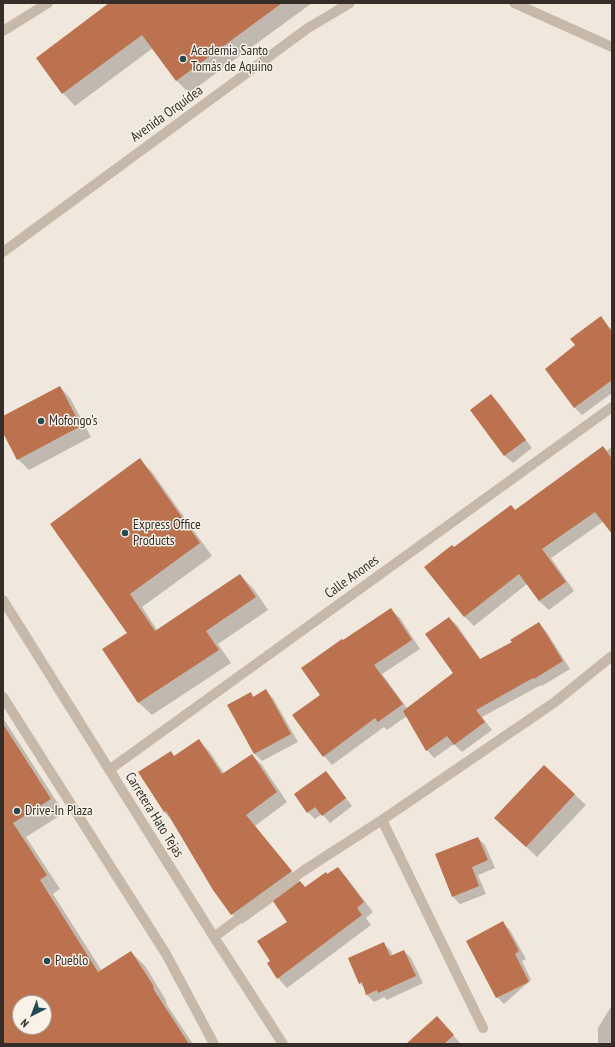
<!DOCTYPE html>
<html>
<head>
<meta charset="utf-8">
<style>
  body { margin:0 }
  #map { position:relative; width:615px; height:1047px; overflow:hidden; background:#f0e8dc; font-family:"PT Sans Narrow",sans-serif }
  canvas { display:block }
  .frame { position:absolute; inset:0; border:4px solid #352d28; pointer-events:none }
  .north { position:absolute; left:12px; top:995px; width:40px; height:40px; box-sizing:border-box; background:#f8f2e8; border:1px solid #aaa39b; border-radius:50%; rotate:222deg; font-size:11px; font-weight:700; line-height:16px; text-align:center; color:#352d28 }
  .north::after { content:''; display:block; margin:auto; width:14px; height:18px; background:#214c53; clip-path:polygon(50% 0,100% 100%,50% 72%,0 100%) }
</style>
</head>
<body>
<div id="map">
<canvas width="615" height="1047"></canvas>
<div class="frame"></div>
<div class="north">N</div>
</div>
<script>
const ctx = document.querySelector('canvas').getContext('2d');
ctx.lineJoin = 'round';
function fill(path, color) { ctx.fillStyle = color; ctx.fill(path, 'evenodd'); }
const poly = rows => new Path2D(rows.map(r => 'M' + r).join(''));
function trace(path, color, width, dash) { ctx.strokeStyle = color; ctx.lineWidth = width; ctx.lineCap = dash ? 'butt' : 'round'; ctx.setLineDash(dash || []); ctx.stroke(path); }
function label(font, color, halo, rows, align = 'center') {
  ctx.font = font + ' "PT Sans Narrow",sans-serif'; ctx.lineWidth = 3; ctx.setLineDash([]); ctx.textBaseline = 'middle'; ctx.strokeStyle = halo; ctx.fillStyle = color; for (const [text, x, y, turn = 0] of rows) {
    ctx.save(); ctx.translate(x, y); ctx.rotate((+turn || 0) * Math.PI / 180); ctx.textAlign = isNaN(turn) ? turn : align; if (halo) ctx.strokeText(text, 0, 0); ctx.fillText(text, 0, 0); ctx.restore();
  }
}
const shadow = poly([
  [111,3,312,3,189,93,177,81,153,48,75,106,63,93],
  [601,318,612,330,612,393,582,415,574,407,576,346],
  [60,387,70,398,91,437,29,470,18,459,3,431,3,417],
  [491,395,498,402,532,448,513,463,505,456,471,410],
  [612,447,612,529,604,521,551,558,574,591,549,610,539,601,527,584,474,626,465,617,426,567,454,548,516,511],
  [140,460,152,472,212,556,142,607,157,630,240,575,253,588,268,610,218,644,231,663,152,715,139,703,104,650,129,633,51,525],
  [391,610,400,618,420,649,382,674,407,708,454,673,449,618,457,625,481,660,513,642,539,624,546,631,570,669,542,686,541,685,482,717,492,730,462,752,454,744,434,758,427,750,407,716,387,730,384,727,332,765,324,756,321,695,343,641],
  [266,691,273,698,298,742,262,761,255,754,228,706,250,694,254,697],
  [3,718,64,813,26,837,60,889,53,894,102,971,131,952,145,966,166,1000,167,1005,193,1044,3,1044],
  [20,1003,44,1003,44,1027,20,1027],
  [199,741,209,751,224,773,252,755,262,765,287,802,255,826,305,888,328,875,338,868,347,878,373,912,366,918,371,925,287,988,278,978,271,961,288,923,274,901,242,924,232,914,171,819,164,812,170,752,175,757],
  [544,766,586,805,537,857,507,829],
  [326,772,333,780,352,806,330,823,322,814,315,819,308,812],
  [478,838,485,845,495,868,478,875,486,894,460,904,453,897],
  [502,922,510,930,526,959,522,961,531,980,504,1004,497,997],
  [383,943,391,951,393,956,404,951,411,958,423,983,387,1000,384,997,374,1002,366,994,365,989,360,983],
  [612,1005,612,1044,598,1044,598,1028],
  [444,1025,460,1043,459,1044,417,1044]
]);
const building = poly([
  [109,3,282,3,176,81,142,35,62,94,36,58],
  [601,316,612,332,612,380,574,408,545,369,575,345,570,339],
  [60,386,81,426,17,460,3,433,3,416],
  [491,394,526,440,504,456,470,410],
  [603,446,612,459,612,534,595,512,542,549,566,582,539,601,519,574,464,617,424,567,452,545,454,547,511,505,515,510],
  [140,458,200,543,130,594,155,631,240,574,256,597,206,631,219,650,138,703,102,649,127,633,50,524],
  [391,608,412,640,374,665,403,704,378,722,375,718,323,757,292,715,320,695,301,668,342,639,343,640],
  [449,617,480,659,512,642,510,640,539,622,563,661,534,679,533,678,476,710,485,722,454,745,447,736,426,751,403,711,453,673,425,634],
  [266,689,291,734,254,754,227,705,251,692,253,697],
  [3,724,51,799,13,823,47,875,40,880,98,972,131,951,153,985,154,990,189,1044,3,1044],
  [20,1003,44,1003,44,1027,20,1027],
  [199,739,222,774,252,754,277,792,246,815,292,871,231,915,213,890,166,811,164,812,138,772,171,751,174,756],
  [544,765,575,794,526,847,494,818],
  [326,771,346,798,322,816,315,807,307,813,294,794],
  [478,837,488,860,472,867,479,886,452,897,435,854],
  [338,867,364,902,357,908,362,915,277,979,267,963,270,961,257,941,287,922,273,901,300,881,305,887,326,872,327,874],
  [503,921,519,951,515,954,529,982,496,998,466,941],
  [384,942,390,956,404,950,416,976,378,993,377,990,366,995,362,982,359,984,348,958],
  [437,1016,454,1035,444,1044,406,1044]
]);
const minor = poly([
  [514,3,612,47],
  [3,31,48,3],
  [3,252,308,28,350,3],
  [3,600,214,937,283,1044],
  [3,697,166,954,214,1044],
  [109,770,612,407],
  [382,820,483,1028],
  [214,937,303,871,382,820,555,702,612,656]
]);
const markers = [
  [183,59,4,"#214c53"],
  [41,421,4,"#214c53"],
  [125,533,4,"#214c53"],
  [17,811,4,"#214c53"],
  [47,961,4,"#214c53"]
];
const poiNames = [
  ["Academia Santo",191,51],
  ["Tomás de Aquino",191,67],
  ["Mofongo's",49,421],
  ["Express Office",133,525],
  ["Products",133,541],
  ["Drive-In Plaza",25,811],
  ["Pueblo",55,961]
];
const streetNames = [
  ["Avenida Orquídea",167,114,-36],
  ["Calle Anones",352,577,-36],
  ["Carretera Hato Tejas",154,815,58]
];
fill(shadow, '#0003');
fill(building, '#bc724f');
trace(minor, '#c7b9a9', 10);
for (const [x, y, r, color] of markers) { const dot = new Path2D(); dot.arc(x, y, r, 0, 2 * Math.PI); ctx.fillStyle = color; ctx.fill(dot); trace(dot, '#f8f2e8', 1.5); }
label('14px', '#352d28', '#f8f2e8', poiNames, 'left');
label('14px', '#352d28', '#f8f2e8', streetNames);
</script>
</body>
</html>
